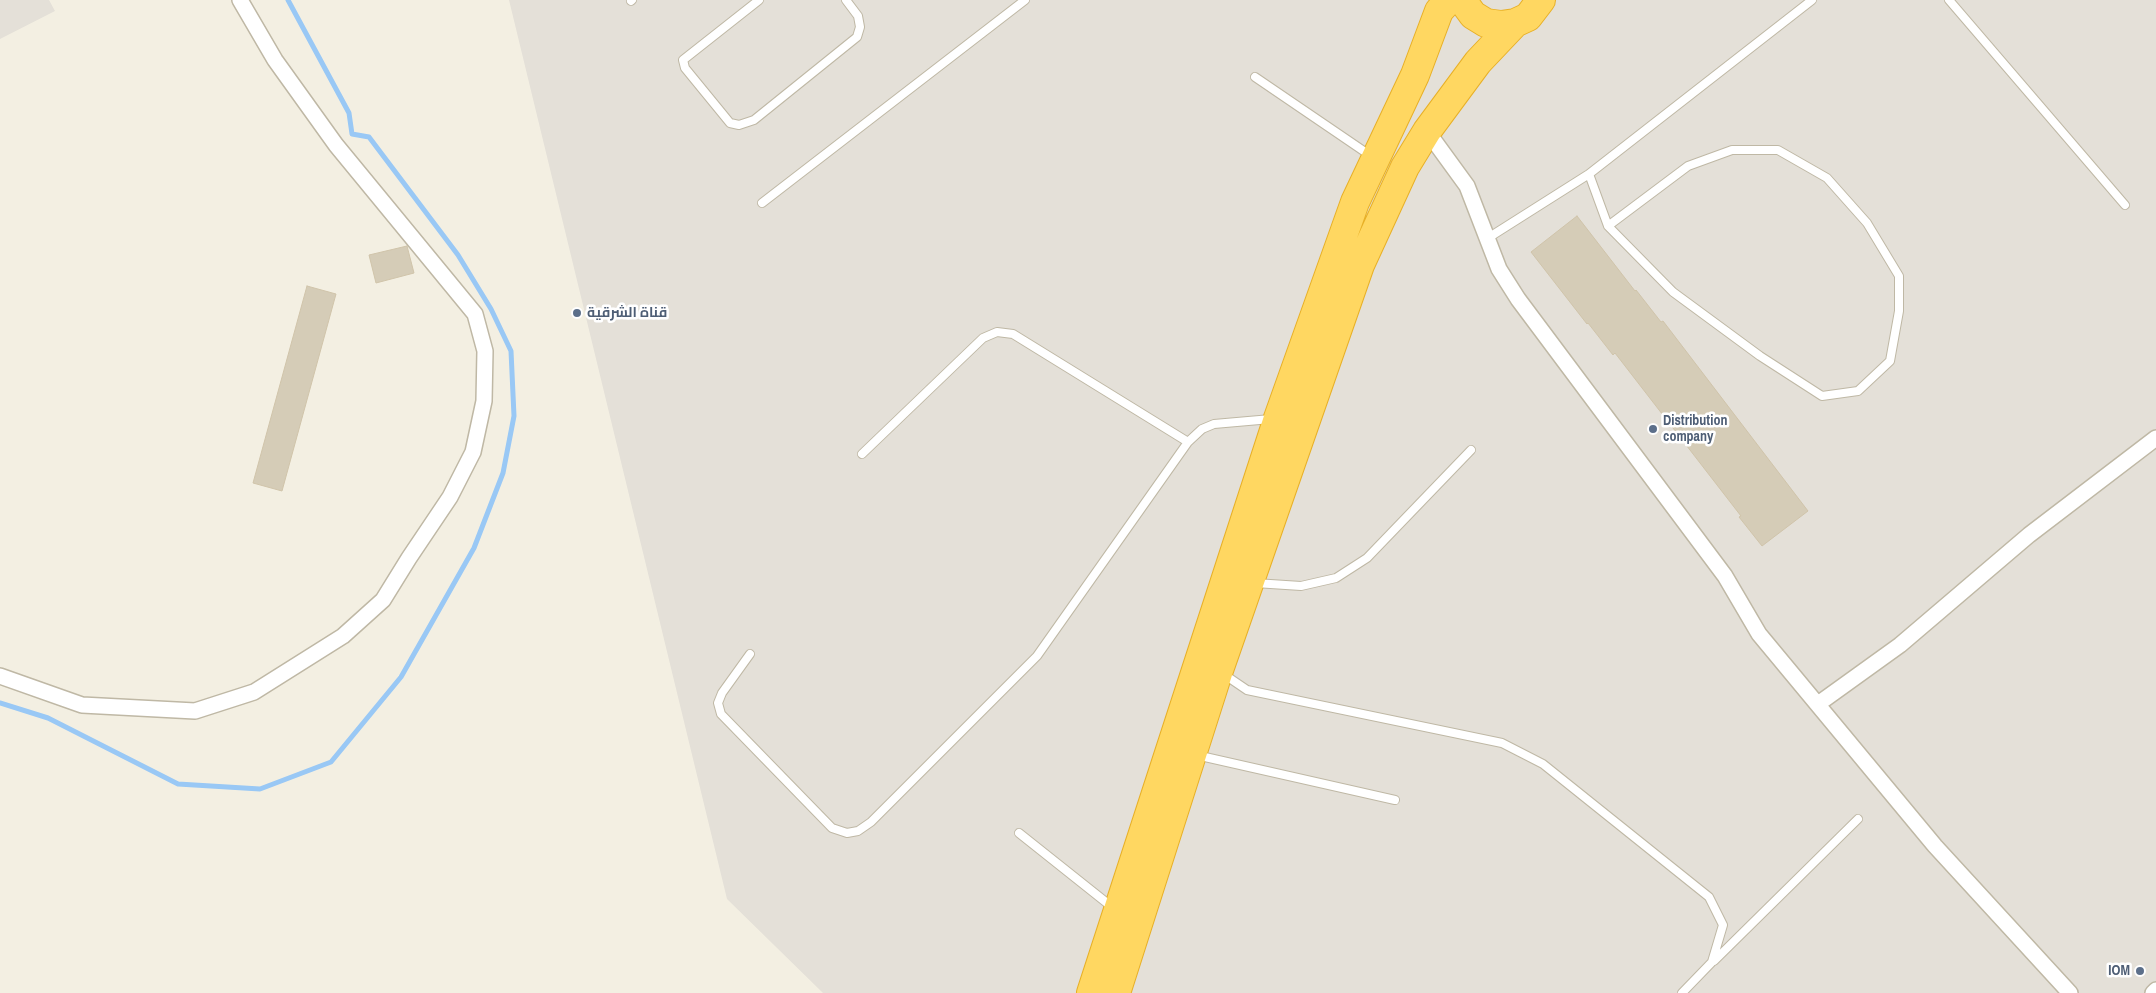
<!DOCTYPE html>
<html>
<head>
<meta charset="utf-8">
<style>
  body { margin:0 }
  canvas { display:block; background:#f3efe2 }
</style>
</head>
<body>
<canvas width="2156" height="993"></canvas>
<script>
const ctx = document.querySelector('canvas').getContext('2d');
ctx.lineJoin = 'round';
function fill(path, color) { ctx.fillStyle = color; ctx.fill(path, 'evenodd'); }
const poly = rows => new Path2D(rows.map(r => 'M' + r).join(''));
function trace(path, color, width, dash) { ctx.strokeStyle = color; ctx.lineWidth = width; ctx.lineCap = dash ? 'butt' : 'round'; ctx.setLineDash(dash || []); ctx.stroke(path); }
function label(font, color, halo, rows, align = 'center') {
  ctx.font = font + ' "Archivo Narrow",Cairo,sans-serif'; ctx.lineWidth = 5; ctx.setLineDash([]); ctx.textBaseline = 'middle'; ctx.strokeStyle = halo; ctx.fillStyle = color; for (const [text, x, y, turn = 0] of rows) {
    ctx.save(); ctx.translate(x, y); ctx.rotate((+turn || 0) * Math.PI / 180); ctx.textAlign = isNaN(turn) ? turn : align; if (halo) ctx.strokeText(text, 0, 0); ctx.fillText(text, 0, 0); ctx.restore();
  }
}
const industrial = poly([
  [0,0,49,0,55,11,0,39],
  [509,0,2156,0,2156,993,823,993,727,899]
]);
const stream = poly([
  [0,703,48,718,178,784,260,789,331,762,401,677,474,548,503,473,514,416,511,351,491,309,458,255,369,137,352,134,349,113,288,0]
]);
const building = poly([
  [1577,216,1635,291,1636,290,1661,322,1663,321,1808,511,1762,546,1739,517,1741,516,1615,353,1613,355,1588,323,1587,324,1531,252,1577,216],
  [407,246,414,273,376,283,369,255,407,246],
  [307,286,336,294,282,491,253,483,307,286]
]);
const lane = poly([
  [759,0,683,60,685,68,730,123,739,125,754,120,857,37,860,27,858,16,846,0],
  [1949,0,2125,205],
  [631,1,632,0],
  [1255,77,1371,156],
  [1589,174,1608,226,1673,292,1760,356,1822,396,1858,391,1890,361,1899,311,1899,276,1867,223,1827,178,1778,150,1732,150,1688,166,1608,226],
  [762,203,1025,0],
  [1488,238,1589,174,1812,0],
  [862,454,983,338,997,332,1013,334,1188,442],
  [1255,583,1301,586,1336,578,1367,558,1471,450],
  [750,654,722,693,718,703,721,714,832,828,847,833,858,831,871,822,1037,656,1188,442,1202,429,1214,424,1271,419],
  [1222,673,1247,690,1502,743,1543,764,1709,897,1723,925,1712,962,1682,993],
  [1196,755,1395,800],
  [1019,833,1112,907],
  [1714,961,1858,819]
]);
const street = poly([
  [1427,131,1467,186,1499,269,1518,299,1725,576,1759,634,1935,846,2070,993],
  [0,676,82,705,195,711,254,692,343,636,383,600,409,558,450,497,473,452,484,401,485,351,475,314,336,145,275,60,240,0],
  [1818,704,1900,645,2029,535,2156,438],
  [2153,993,2156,990]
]);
const highway = poly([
  [1462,0,1473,15,1486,23,1501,25,1515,23,1528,17,1541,0],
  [1091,993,1278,418,1355,202,1415,75,1439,11,1449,0],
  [1116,993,1219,670,1360,265,1405,167,1427,131,1478,62,1515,23]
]);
const markers = [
  [577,313,5,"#5c6f8a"],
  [1653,429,5,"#5c6f8a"],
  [2140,971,5,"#5c6f8a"]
];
const serviceNames = [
  ["قناة الشرقية",587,313],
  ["Distribution",1663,421],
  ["company",1663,437],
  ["IOM",2130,971,"right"]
];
fill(industrial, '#e4e0d8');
trace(stream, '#99c8f5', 5);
fill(building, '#d5ccb7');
trace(building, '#d0c4aa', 1);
trace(lane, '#bfb8a5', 10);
trace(street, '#bfb8a5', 18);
trace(highway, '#e8b027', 30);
trace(lane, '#fff', 8);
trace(street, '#fff', 15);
trace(highway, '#ffd761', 28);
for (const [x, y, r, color] of markers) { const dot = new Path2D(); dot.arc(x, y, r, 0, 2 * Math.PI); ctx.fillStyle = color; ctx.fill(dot); trace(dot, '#fff', 2); }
label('bold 14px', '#4e5e75', '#fff', serviceNames, 'left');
</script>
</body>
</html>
